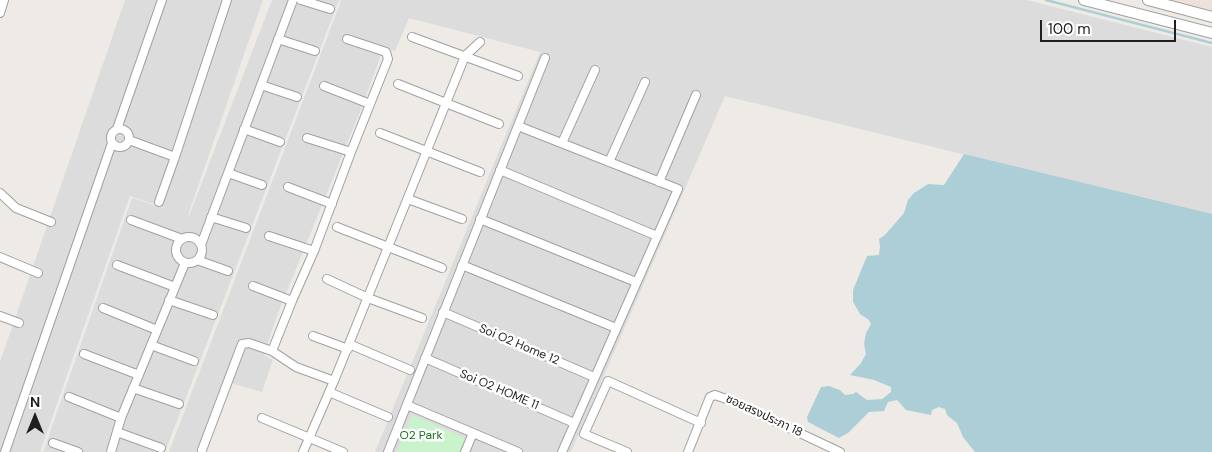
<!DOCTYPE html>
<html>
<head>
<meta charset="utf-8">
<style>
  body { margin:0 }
  #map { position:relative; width:1212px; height:452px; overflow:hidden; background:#eeebe6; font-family:"DM Sans",sans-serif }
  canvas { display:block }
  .north { position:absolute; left:10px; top:392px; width:50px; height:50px; -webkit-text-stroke:4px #fff; paint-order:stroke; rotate:0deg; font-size:14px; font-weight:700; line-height:20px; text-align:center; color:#1f1f1f }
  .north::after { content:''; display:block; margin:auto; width:18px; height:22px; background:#1f1f1f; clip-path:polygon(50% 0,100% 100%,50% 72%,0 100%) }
  .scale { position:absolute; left:1040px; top:20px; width:136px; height:22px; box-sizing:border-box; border:2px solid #1f1f1f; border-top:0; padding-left:6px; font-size:15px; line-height:18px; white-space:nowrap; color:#1f1f1f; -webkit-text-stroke:4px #fff; paint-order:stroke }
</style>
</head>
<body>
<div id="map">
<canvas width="1212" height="452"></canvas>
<div class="north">N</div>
<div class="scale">100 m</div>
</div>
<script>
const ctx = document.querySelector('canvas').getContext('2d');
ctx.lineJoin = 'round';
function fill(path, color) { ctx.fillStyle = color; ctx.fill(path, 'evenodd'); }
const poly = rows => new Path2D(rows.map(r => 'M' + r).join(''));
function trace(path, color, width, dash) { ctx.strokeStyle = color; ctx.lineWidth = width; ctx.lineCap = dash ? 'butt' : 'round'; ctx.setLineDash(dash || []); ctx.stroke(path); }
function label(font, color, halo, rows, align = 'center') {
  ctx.font = font + ' "DM Sans","Noto Sans Thai",sans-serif'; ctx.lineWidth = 5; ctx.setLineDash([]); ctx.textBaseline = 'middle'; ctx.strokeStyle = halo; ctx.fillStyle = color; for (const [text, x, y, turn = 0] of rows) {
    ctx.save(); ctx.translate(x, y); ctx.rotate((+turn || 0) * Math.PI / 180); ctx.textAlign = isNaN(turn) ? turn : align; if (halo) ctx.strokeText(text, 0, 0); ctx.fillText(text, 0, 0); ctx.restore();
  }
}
const residential = poly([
  [125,0,263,0,188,215,189,216,272,0,1027,0,1212,47,1212,215,725,96,571,452,375,452,540,52,409,18,395,51,384,47,358,117,278,313,264,355,273,360,262,392,231,383,205,452,169,452,341,1,339,0,165,452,43,452,132,198,180,213,130,196,40,452,0,452,0,362]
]);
const military = poly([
  [1166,0,1212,0,1212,12]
]);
const park = poly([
  [412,415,466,438,460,452,397,452]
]);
const water = poly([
  [964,154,1212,214,1212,452,975,452,963,437,957,423,947,415,945,409,939,407,932,410,931,415,906,410,897,400,888,402,884,411,869,412,848,433,839,438,808,422,807,417,821,387,829,386,840,390,845,395,853,394,856,392,867,400,882,399,891,392,891,387,874,380,850,375,861,363,866,354,864,344,866,333,871,324,869,320,860,314,853,302,853,290,867,256,879,255,880,246,879,239,885,235,904,213,908,200,914,193,928,184,944,185]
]);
const stream = poly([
  [1046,0,1212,43]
]);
const minor = poly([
  [301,0,330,9],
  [0,13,4,0],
  [412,37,518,76],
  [278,39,315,51],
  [398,84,499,124],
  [261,85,297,97],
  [324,86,370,104],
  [518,126,678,189,562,452],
  [117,129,162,0],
  [244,129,280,142],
  '111 138a9 9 0 1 1 18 0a9 9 0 1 1-18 0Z',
  [380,133,480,172],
  [307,138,351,152],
  [129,140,175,157,227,0],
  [562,143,595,70],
  [609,162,645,82],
  [500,170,657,236],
  [228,173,262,185],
  [659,182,696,95],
  [288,187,332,204],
  [0,193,16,208,51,222],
  [408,199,462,219],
  [159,202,175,157],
  [211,217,246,228],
  [480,219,636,282],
  [131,220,182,239],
  [337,227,442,268],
  [269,236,314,251],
  '176 250a13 13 0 1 1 26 0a13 13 0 1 1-26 0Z',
  [201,245,293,0],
  [0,257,38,273],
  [197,260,228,271],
  [117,265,175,287],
  [462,265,616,328],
  [327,279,368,298,422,318],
  [253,286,292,301],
  [169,300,213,315],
  [103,308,157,330],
  [443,312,594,377],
  [0,316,19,323],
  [313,336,348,349],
  [349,344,410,370],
  [151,345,194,361],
  [272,351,292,301,314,251,351,152,388,59,386,52,347,39],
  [84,354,139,375],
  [425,358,574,423],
  [133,388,179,404],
  [329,392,388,417],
  [69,397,121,418],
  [407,405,518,452],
  [262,418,343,452],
  [117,432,161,448],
  [53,443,78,452],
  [202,450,242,344,249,343,272,351,296,367,334,381],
  [5,452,112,143],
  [111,452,121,418,185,263],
  [303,452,334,381,465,56,480,42],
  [388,452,545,58],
  [465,452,473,433],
  [627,452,584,434,608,381,701,423],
  [688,452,710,397,715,395,732,401,840,452]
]);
const tertiary = poly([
  [1084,0,1212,33],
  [1148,0,1212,17]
]);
const streetNames = [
  ["Soi O2 Home 12",519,345,23],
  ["Soi O2 HOME 11",499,390,23],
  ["ซอยสรงประภา 18",764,416,25]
];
const parkNames = [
  ["O2 Park",421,436]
];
fill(residential, '#dddcdc');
fill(military, '#eee0db');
fill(park, '#c8f3cb');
fill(water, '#abced7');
trace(stream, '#abced7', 2.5);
trace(minor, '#a0a0a0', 10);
trace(tertiary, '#a0a0a0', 12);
trace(minor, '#fff', 8);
trace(tertiary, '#fff', 10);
label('12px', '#1f1f1f', '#fff', streetNames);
label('12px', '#18711e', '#fff', parkNames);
</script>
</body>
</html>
